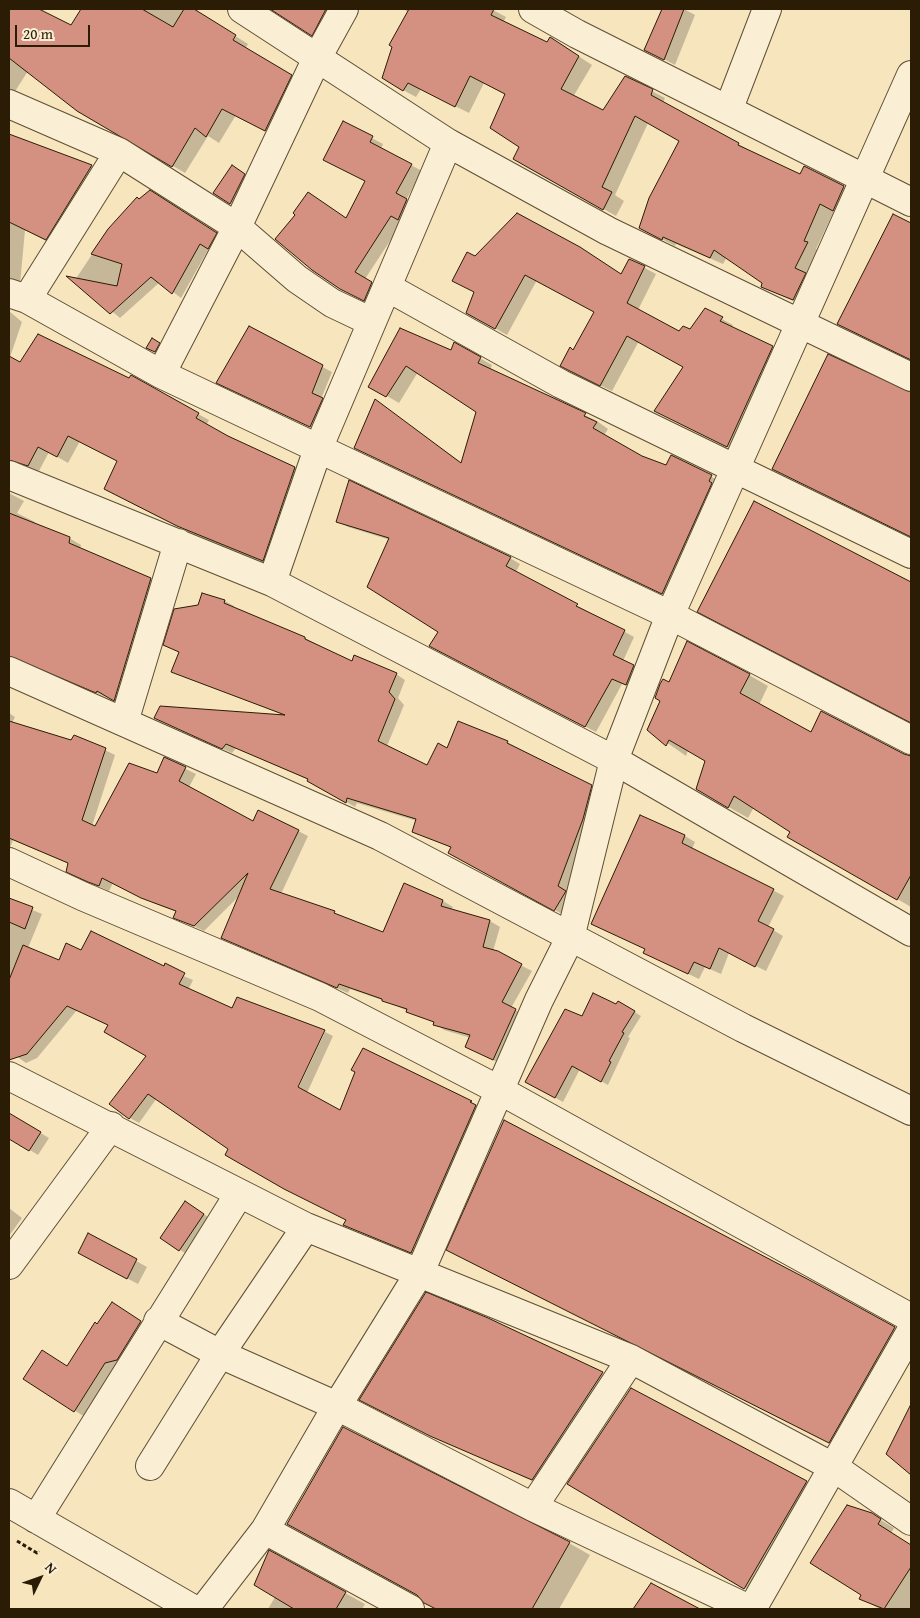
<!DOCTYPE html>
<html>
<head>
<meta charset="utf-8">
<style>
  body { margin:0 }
  #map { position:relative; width:920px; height:1618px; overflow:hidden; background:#f7e5be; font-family:"Gentium Book Plus",serif }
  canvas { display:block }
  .frame { position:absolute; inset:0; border:10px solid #2b1c05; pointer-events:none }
  .north { position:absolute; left:15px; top:1553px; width:50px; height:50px; -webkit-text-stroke:4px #faeed5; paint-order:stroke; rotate:48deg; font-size:14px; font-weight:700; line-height:20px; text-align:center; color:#2b1c05 }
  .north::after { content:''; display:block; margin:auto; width:18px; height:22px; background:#2b1c05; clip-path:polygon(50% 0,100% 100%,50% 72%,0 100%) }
  .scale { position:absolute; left:15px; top:25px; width:75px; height:22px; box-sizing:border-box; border:2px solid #2b1c05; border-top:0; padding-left:6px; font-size:15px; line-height:18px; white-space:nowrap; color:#2b1c05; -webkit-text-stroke:4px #faeed5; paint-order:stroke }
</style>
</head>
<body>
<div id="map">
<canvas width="920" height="1618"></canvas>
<div class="frame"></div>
<div class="north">N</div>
<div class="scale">20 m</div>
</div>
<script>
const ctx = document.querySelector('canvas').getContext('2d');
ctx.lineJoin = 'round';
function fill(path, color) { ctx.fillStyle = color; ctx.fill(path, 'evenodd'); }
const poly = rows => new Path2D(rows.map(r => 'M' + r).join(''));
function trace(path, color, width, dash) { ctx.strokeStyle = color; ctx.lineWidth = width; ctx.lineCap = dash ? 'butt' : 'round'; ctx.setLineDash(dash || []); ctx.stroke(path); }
const shadow = poly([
  [9,9,37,9,72,27,83,9,192,9,248,44,245,49,304,83,279,137,236,115,219,143,208,136,185,173,77,110,28,71,14,93,9,91],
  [273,9,343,9,325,42],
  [403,9,491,9,506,17,503,23,548,44,563,46,592,65,573,97,604,112,652,91,665,98,663,103,751,151,800,176,805,167,857,194,846,217,834,211,816,249,820,251,807,307,762,287,764,283,727,257,723,264,676,244,675,246,654,235,681,141,648,123,615,195,624,201,616,216,515,159,521,147,506,95,484,83,469,113,421,89,416,97,403,90,408,12],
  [664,9,684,9,695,15,675,65,645,49],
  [343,123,383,144,381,149,422,171,406,200,417,207,403,221,365,279,382,289,375,306,340,288,347,219,366,181],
  [9,136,92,166,103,172,56,246,25,230,20,284,9,289],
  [243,173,255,181,242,209,215,193],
  [159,197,225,239,217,253,209,248,181,298,160,282,120,318,75,280,109,229,140,200],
  [893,215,911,224,911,361,839,324],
  [475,258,622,275,630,260,656,274,638,310,679,332,690,331,705,310,733,325,731,328,784,354,739,453,667,417,685,367,639,341,612,391,573,372,574,351,596,312,537,280,507,335,468,313,476,292],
  [9,311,22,322,9,360],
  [249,328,332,372,321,399,331,405,320,432,227,388],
  [401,330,452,352,455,344,492,365,490,370,597,421,608,429,604,435,642,457,667,466,672,456,723,483,674,600,355,447,376,401,462,463,478,412,418,372,399,403,370,386],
  [153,340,164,346,160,354,148,348],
  [14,360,20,363,130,380,131,377,209,420,206,426,306,474,274,567,189,532,116,495,118,461,80,441,68,463,49,452,39,471,19,465,9,471,9,366],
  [904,392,911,394,911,537,773,469],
  [9,493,24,501,17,513,35,522,34,524,69,538,81,545,80,549,162,585,125,706,108,696,108,698,28,662,9,661],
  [755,503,911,584,911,722,718,622],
  [337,521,510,558,520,564,516,572,634,637,623,661,643,672,637,690,622,684,596,732,441,652,440,631,390,540,348,527],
  [203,594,225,601,234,606,233,608,305,638,352,663,396,674,405,680,398,698,404,705,387,746,427,767,448,749,507,742,600,791,592,824,567,892,574,897,564,915,459,858,452,848,413,832,417,821,357,803,355,807,309,780,236,748,232,753,155,718,284,715,173,671,180,653,165,645,199,606],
  [749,675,768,686,759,705,811,734,911,757,911,907,789,836,792,831,754,807,748,818,697,789,707,760,688,750,686,756,649,730,669,684],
  [9,713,15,717,12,723,105,750,115,755,92,826,95,827,157,775,165,759,196,774,189,787,254,823,298,831,308,836,281,894,334,913,383,934,443,901,453,907,451,910,490,921,500,927,493,951,532,971,511,1008,526,1016,503,1065,477,1052,471,1038,444,1030,435,1023,385,1001,350,989,348,993,223,938,239,896,204,931,175,917,177,912,153,903,113,883,109,891,100,887,78,877,69,864,13,840,9,851],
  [640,817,685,836,695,842,692,849,784,896,768,927,783,936,766,971,729,953,721,974,705,967,699,979,655,958,646,949,592,923],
  [14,902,42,914,28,948,60,961,82,951,164,968,193,980,188,990,296,1093,325,1032,333,1036,307,1093,340,1112,449,1090,480,1107,421,1257,345,1225,347,1220,230,1148,157,1098,139,1123,130,1118,148,1055,109,1026,77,1010,37,1058,26,1063,9,1051,9,917],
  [618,1002,641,1016,628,1037,630,1038,608,1085,580,1069,563,1102,534,1086],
  [9,1114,49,1138,38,1155,9,1137],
  [9,1208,22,1218,9,1236],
  [196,1209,214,1221,190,1256,180,1250],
  [89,1235,147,1267,138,1284,90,1259],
  [448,1250,813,1283,911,1338,851,1454],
  [123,1310,151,1328,85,1417,25,1379,67,1367,98,1325],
  [602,1373,623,1385,554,1491,382,1411],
  [631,1390,827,1494,766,1600,569,1484],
  [911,1407,911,1473,887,1454],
  [871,1514,894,1528,891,1533,911,1546,911,1609,880,1609,860,1598,863,1594],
  [569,1543,590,1555,559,1609,438,1609,425,1602],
  [270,1552,345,1593,365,1604,362,1609,268,1609,275,1597],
  [651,1585,697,1609,635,1609]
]);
const building = poly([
  [9,9,39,9,71,25,81,9,142,9,173,27,184,9,194,9,236,35,233,40,292,75,265,131,222,109,206,137,195,128,172,167,77,111,9,58,9,9],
  [270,9,326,9,312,36,270,9],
  [409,9,494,9,491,15,547,42,550,37,579,56,561,89,603,110,625,76,653,89,651,95,739,143,738,145,800,174,804,166,844,186,833,211,820,204,804,241,808,242,795,268,806,273,793,300,761,287,762,283,714,250,710,258,663,237,662,240,639,228,649,198,679,141,635,116,602,187,612,192,603,210,513,159,519,147,490,128,505,94,470,76,455,107,408,83,403,91,382,78,392,47,389,45,409,9],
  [662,9,684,9,664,60,644,50,662,9],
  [343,121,373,136,370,142,412,164,396,193,407,199,398,220,391,216,355,272,372,282,364,301,340,289,312,270,275,239,295,215,293,213,308,192,346,218,365,181,323,160,343,121],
  [9,134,92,165,46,240,9,222,9,134],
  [232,165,245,174,230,204,213,193,232,165],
  [150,190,217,233,208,249,200,244,172,294,151,277,110,314,66,276,117,286,122,264,91,254,108,229,137,197,139,199,150,190],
  [517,213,580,247,621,274,629,259,645,266,627,303,679,331,683,326,690,329,705,308,723,317,720,321,773,346,727,447,654,411,683,367,627,336,600,386,560,366,570,347,573,350,594,312,525,275,495,329,466,313,474,292,452,281,467,252,475,256,517,213],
  [893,214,911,223,911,360,837,324,893,214],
  [249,326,323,365,312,393,323,398,310,427,216,383,249,326],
  [400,328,451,350,454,342,481,357,478,363,586,413,584,416,597,422,593,428,642,456,666,465,671,455,712,475,709,481,712,483,662,594,354,448,375,399,461,463,476,412,406,366,386,397,368,387,400,328],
  [38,334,129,378,131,375,199,413,196,418,228,436,295,467,263,561,177,526,104,489,117,461,68,436,57,457,38,447,28,466,9,460,9,356,20,362,38,334],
  [152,338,160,343,155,352,146,348,152,338],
  [828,354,911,392,911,537,772,469,828,354],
  [349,480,511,557,506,566,578,604,576,606,625,630,613,655,634,665,626,685,612,679,585,727,429,646,438,632,367,587,389,538,336,522,349,480],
  [754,501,911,582,911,723,697,612,754,501],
  [9,513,70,537,69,543,151,578,114,701,97,691,96,693,9,656,9,513],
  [202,593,225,600,224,603,305,637,305,639,352,661,354,655,397,673,389,692,395,699,378,741,427,765,438,743,447,748,458,721,508,741,507,743,592,785,583,819,558,886,566,891,554,911,448,853,451,847,412,832,416,819,347,798,346,803,307,781,308,779,226,744,222,749,154,718,160,706,285,715,171,672,179,652,163,645,174,609,198,605,202,593],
  [687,641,750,674,740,693,811,732,821,711,904,754,911,756,911,875,897,900,787,837,790,832,734,796,728,808,696,789,705,761,669,740,666,746,647,730,660,701,655,698,660,684,663,679,669,682,687,641],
  [9,721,71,740,74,735,106,748,82,820,95,826,129,763,157,773,164,757,186,767,179,781,253,821,258,810,299,830,270,889,335,911,334,913,383,932,404,883,443,900,441,906,490,920,483,947,498,951,522,964,502,1002,516,1009,493,1060,465,1047,470,1035,433,1025,434,1022,406,1012,407,1009,382,1001,382,999,339,984,337,988,221,938,248,873,194,926,173,918,176,911,141,898,102,878,99,886,88,882,66,872,68,863,9,838,9,721],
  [640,815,685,835,682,843,774,889,758,921,774,929,755,967,719,948,710,969,694,962,688,974,643,953,645,949,591,924,640,815],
  [9,898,33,907,25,929,9,922,9,898],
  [91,931,164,966,165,963,185,973,179,984,232,1008,237,997,325,1030,298,1087,340,1110,355,1072,351,1070,363,1048,472,1101,470,1102,476,1105,411,1253,343,1225,346,1220,284,1189,225,1155,228,1149,148,1094,129,1119,109,1104,146,1056,104,1032,108,1025,67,1006,27,1054,9,1060,9,980,23,945,59,960,66,943,81,950,91,931],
  [593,993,616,1004,618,1001,635,1011,622,1032,624,1033,609,1061,611,1062,601,1082,572,1066,555,1098,525,1082,565,1009,582,1016,593,993],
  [9,1113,41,1132,29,1151,9,1139,9,1113],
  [504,1120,813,1282,895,1327,829,1443,446,1250,504,1120],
  [185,1201,204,1214,179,1251,160,1238,185,1201],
  [88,1233,137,1259,127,1279,78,1253,88,1233],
  [426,1292,488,1318,603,1372,532,1480,430,1436,359,1400,426,1292],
  [112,1302,141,1321,117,1360,105,1363,74,1412,23,1379,42,1350,67,1366,95,1322,97,1324,112,1302],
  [631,1388,807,1481,744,1589,567,1484,631,1388],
  [911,1404,911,1475,886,1454,911,1404],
  [343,1427,570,1542,532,1609,436,1609,424,1603,417,1595,287,1524,343,1427],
  [847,1505,872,1513,881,1519,878,1524,911,1545,911,1567,884,1609,859,1599,861,1595,810,1563,847,1505],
  [269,1550,346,1592,336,1609,294,1609,254,1585,269,1550],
  [651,1583,700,1609,633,1609,651,1583]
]);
const path = poly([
  [17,1541,37,1553,39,1551]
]);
const minor = poly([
  [242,9,448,143,608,231,911,377],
  [533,9,577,34,911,202],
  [9,104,119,152,237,227,297,279,332,303,372,322],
  [729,108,767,9],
  [387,287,561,384,911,554],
  [9,293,27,299,161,374,670,615,911,740],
  [27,299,119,152],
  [161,374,237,227,317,58,344,9],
  [9,475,272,582,614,760,911,932],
  [272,582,318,449,448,143],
  [9,671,380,836,743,1028,911,1111],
  [124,722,178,543],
  [9,862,82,896,320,997,501,1091,911,1318],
  [9,1076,306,1227,631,1359,835,1468,911,1521],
  [9,1265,111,1126],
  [158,1321,220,1354,337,1406,533,1507,749,1609],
  [150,1466,220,1354,306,1227],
  [9,1503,193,1609],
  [533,1507,631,1359],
  [36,1519,239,1194],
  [265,1530,410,1609],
  [204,1609,265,1530,337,1406,420,1272,539,1000,570,938,614,760,670,615,911,75],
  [752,1609,911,1331]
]);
fill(shadow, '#0003');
fill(building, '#d49080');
trace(building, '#2b1c05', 1);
trace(minor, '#5e4e33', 30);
trace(path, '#2b1c05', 3, [4, 2.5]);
trace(minor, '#faeed5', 28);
</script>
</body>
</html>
